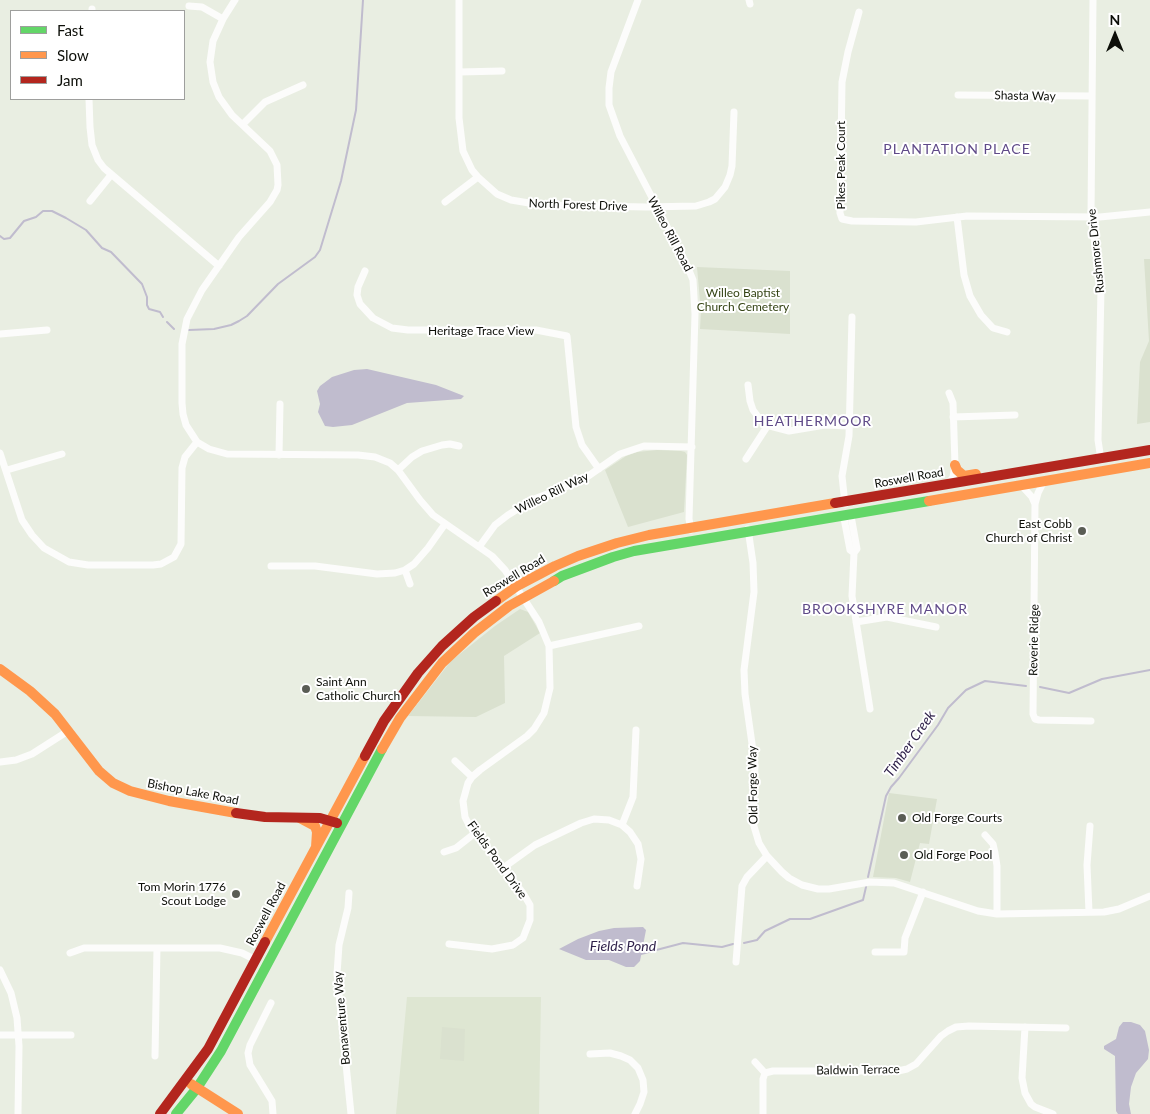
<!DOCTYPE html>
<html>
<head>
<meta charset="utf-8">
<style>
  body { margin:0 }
  #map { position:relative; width:1150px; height:1114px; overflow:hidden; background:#e9eee2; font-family:Lato,sans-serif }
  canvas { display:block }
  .legend { position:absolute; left:10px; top:10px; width:175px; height:90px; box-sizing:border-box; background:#fff; border:1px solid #9e9f9d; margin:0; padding:6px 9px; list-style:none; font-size:15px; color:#0d0f09 }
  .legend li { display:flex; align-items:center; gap:10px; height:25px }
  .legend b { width:25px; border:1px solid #9e9f9d }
  .north { position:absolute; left:1090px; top:10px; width:50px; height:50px; -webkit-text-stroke:4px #fff; paint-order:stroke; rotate:0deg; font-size:14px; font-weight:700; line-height:20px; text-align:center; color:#0d0f09 }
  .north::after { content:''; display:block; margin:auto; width:18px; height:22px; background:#0d0f09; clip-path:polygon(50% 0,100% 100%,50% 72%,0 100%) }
</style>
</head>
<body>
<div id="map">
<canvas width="1150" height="1114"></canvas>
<ul class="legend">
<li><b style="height:6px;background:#63d668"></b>Fast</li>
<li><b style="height:6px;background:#ff974d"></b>Slow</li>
<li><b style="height:6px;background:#b3261e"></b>Jam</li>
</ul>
<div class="north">N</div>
</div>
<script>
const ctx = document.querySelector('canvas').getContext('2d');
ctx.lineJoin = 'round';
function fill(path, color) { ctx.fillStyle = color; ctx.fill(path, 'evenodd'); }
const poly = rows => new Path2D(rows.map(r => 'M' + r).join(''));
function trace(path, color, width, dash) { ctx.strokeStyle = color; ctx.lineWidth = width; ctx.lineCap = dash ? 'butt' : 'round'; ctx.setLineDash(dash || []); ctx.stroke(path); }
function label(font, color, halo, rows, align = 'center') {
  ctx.font = font + ' Lato,sans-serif'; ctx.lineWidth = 4; ctx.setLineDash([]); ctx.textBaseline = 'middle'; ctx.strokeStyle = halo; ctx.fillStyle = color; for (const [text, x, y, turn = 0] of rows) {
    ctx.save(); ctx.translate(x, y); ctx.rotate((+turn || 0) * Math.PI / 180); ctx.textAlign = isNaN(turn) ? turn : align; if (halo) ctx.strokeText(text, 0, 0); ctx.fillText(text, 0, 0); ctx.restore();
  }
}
const built = poly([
  [407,997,541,997,539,1114,396,1114]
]);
const green = poly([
  [1144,259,1150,259,1150,422,1137,424,1140,362,1149,341],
  [697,267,790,271,790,334,700,329,701,312],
  [657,450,681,451,685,452,687,455,684,512,628,527,605,470,626,456,637,452],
  [520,609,528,612,540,633,504,656,505,703,476,717,408,716,451,661,495,626],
  [889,793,937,799,929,844,920,843,910,882,896,878,873,877],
  [442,1027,465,1029,464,1061,440,1059]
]);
const water = poly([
  [367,369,436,385,464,396,461,399,407,403,352,425,333,427,325,426,318,412,320,404,317,391,320,386,332,377,354,370],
  [643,927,646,930,640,961,634,967,626,967,609,960,586,960,559,949,578,939,599,931,614,928],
  [1123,1022,1131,1022,1140,1025,1145,1031,1149,1050,1148,1059,1136,1073,1131,1087,1129,1104,1131,1114,1118,1114,1116,1111,1115,1056,1104,1049,1104,1046,1116,1039,1119,1027]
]);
const stream = poly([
  [0,236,4,239,10,238,24,221,36,217,43,211,52,211,66,218,86,230,102,248,111,252,142,284,147,297,147,305,149,309,160,312,163,317],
  [167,322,174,329],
  [189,330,214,329,231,325,239,321,247,316,278,284,315,257,320,250,341,181,356,110,363,0],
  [1040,687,1069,693,1102,679,1150,670],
  [868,877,886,796,891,787,899,778,938,725,948,708,966,690,985,681,1026,686],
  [744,943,757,940,765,931,790,919,810,919,863,900,866,887],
  [641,954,683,943,722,947,733,944]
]);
const street = poly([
  [235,0,223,19,213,41,210,62,213,82,219,97,232,115,270,151,277,165,278,185,277,190,270,202,239,237,202,290,187,319,182,344,182,403,183,414,186,425,197,442,209,449,227,454,358,455,375,457,390,463,398,470,420,500,433,515,492,556,505,570,539,622,549,646,550,688,544,713,534,729,527,736,480,770,472,777,468,783,463,801,465,817,469,825,523,893,530,905,530,920,523,938,513,945,492,949,449,944],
  [459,0,459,118,463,151,472,170,478,177,497,194,511,200,541,205,646,207,696,206,709,202,715,199,725,187,730,175,732,166,734,112],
  [638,0,611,72,609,88,609,105,620,136,686,263,693,280,695,314,689,519,691,530],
  [749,0,750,4],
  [1093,0,1091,216,1101,288,1098,440,1101,460],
  [189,6,202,7,223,19],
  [92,11,92,9],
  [859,12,848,52,842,82,840,213,842,219,852,221,916,222,967,216,1100,217,1150,212],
  [459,72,502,71],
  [958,95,1092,96],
  [89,99,90,127,92,145,98,160,104,168,219,266],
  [243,124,265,102,303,85],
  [90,201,111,175],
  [445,202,478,177],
  [957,217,964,275,970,296,981,315,993,328,1007,332],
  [365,271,358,287,357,295,360,304,373,318,392,328,408,330,536,330,567,336,576,427,582,445,599,469],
  [0,334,47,330],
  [748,385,750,401,753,410,759,418,770,426,789,431,825,425,849,426],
  [953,417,1015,415],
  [0,453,22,520,32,535,44,548,69,562,88,565,153,565,161,564,174,557,181,544,182,468,185,457,197,442],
  [279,455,280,404],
  [746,459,768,425],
  [7,470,62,454],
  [398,470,412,457,422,451,442,445,450,444,459,446],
  [1044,481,1038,493,1035,504,1033,714,1035,719,1039,720,1091,721],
  [948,484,953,477,955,465,953,403,949,393],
  [1021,485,1032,497,1035,504],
  [845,504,842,476,849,436,852,317],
  [847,514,851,516,857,549,854,553,852,596,870,709],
  [847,514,844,518,850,550,854,553],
  [748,529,753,563,754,592,744,670,745,694,755,765,753,823,759,843,767,856,782,872,789,878,802,885,818,889,829,889,870,882,894,883,978,911,997,914,1104,912,1119,909,1150,896],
  [479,547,495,525,508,515,534,499,581,481,620,454,644,446,692,447],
  [271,566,315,566,377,574,395,573,405,570,414,564,428,548,445,524],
  [405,570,410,584],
  [856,622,887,617,936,627],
  [549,646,639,626],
  [455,761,472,777],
  [0,762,16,760,32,754,68,731],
  [622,825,633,797,636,730],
  [985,835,993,844,995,853,997,866,997,914],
  [444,852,456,848,475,833],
  [503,868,535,845,581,823,594,819,609,820,622,825,630,832,638,844,641,859,637,886],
  [349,893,348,908,339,945,337,974,351,1114],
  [1089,912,1087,865,1090,826],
  [875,952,904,952,905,938,923,892],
  [70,953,84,948,220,948,242,953,256,960],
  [736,962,742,886,747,877,767,856],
  [0,970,11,993,17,1018,19,1046,18,1114],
  [271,1003,250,1045,248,1053,250,1065,272,1101,273,1114],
  [1025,1027,1022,1078,1025,1093,1031,1104,1035,1107,1053,1114],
  [0,1035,71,1035],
  [590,1054,610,1053,621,1056,630,1060,638,1068,643,1080,644,1092,640,1104,635,1114],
  [155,1056,157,948],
  [755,1062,765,1073],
  [763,1114,763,1079,765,1073,773,1071,898,1071,907,1069,916,1064,941,1036,948,1031,956,1027,969,1026,1066,1028]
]);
const fast = poly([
  [554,581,562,576,613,557,634,551,929,501],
  [176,1114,197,1088,221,1051,382,749]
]);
const slow = poly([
  [955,465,957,470,964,476,976,474],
  [929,501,1150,463],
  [496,601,517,586,555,566,578,556,617,543,649,535,835,503],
  [0,669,30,691,55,714,99,771,113,783,130,791,169,801,236,813],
  [382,749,400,718,442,663,474,633,509,606,554,581],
  [300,818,315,826,317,832,316,847],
  [265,942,365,756],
  [191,1084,238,1114]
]);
const jam = poly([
  [835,503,1150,450],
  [365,756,384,721,418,673,442,646,474,617,496,601],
  [236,813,265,817,320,818,337,823],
  [160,1114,208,1049,265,942]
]);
const markers = [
  [1082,531,5,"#5a5d55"],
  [306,689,5,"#5a5d55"],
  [902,818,5,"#5a5d55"],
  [904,855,5,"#5a5d55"],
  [236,894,5,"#5a5d55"]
];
const streetNames = [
  ["Shasta Way",1025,96,1],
  ["Pikes Peak Court",841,165,-90],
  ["North Forest Drive",578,205,2],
  ["Willeo Rill Road",670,234,62],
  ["Rushmore Drive",1096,251,-96],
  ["Heritage Trace View",481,331],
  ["Roswell Road",909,478,-10],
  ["Willeo Rill Way",552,493,-26],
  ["Roswell Road",514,576,-31],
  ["Reverie Ridge",1034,640,-89],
  ["Old Forge Way",753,785,-91],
  ["Bishop Lake Road",193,792,11],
  ["Fields Pond Drive",497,860,54],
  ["Roswell Road",266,914,-62],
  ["Bonaventure Way",342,1018,-95],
  ["Baldwin Terrace",858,1070,-1]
];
const parkNames = [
  ["Willeo Baptist",743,293],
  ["Church Cemetery",743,307]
];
const poiNames = [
  ["East Cobb",1072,524,"right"],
  ["Church of Christ",1072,538,"right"],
  ["Saint Ann",316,682],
  ["Catholic Church",316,696],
  ["Old Forge Courts",912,818],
  ["Old Forge Pool",914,855],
  ["Tom Morin 1776",226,887,"right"],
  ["Scout Lodge",226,901,"right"]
];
const neighbourhoodNames = [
  ["PLANTATION PLACE",957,149],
  ["HEATHERMOOR",813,421],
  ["BROOKSHYRE MANOR",885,609]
];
const waterNames = [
  ["Timber Creek",910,744,-55],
  ["Fields Pond",623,946]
];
fill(built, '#dee6d2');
fill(green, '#dae1cf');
fill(water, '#c0bcce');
trace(stream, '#c0bcce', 2);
trace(street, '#fcfcfb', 7);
trace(fast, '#63d668', 10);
trace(slow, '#ff974d', 10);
trace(jam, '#b3261e', 10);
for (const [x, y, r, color] of markers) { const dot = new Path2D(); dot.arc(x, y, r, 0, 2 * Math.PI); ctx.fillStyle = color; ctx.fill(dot); trace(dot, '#fff', 2); }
label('12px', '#0d0f09', '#fff', streetNames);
label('12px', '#354415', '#fff', parkNames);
label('12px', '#0d0f09', '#fff', poiNames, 'left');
ctx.letterSpacing = '1px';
label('14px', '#5f4a88', '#fff', neighbourhoodNames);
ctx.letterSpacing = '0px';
label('italic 14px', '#30224b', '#fff', waterNames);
</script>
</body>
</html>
